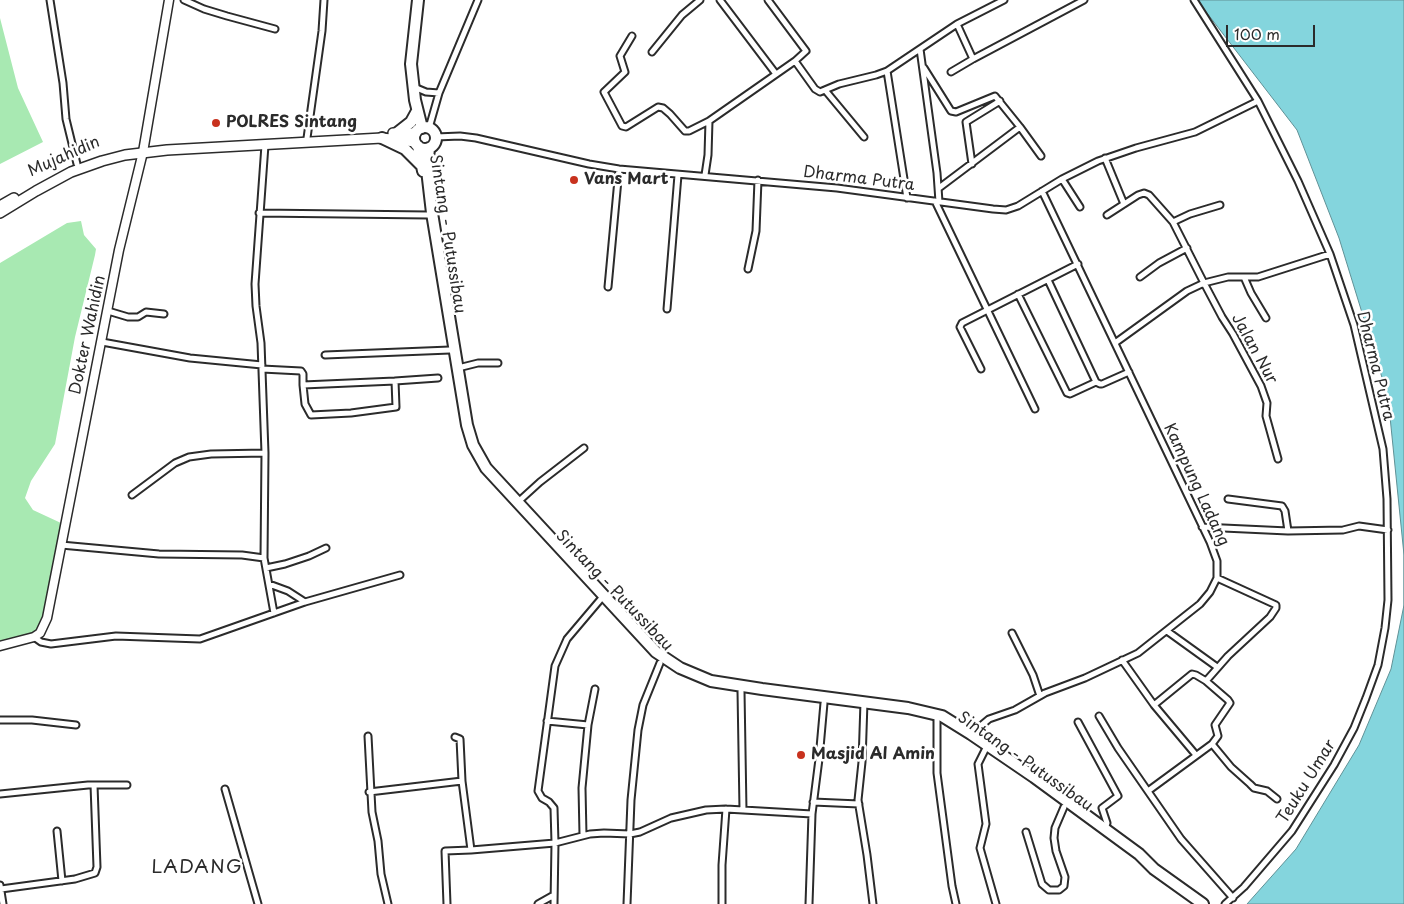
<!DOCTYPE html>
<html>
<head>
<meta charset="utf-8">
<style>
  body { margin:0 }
  #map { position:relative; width:1404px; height:904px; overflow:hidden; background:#fff; font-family:"Playpen Sans",sans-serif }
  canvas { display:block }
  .scale { position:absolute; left:1226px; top:25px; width:89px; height:22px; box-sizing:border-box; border:2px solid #2b2b2b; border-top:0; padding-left:6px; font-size:15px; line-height:18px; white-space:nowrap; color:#2b2b2b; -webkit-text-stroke:4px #fff; paint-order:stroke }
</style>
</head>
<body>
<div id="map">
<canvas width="1404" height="904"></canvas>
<div class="scale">100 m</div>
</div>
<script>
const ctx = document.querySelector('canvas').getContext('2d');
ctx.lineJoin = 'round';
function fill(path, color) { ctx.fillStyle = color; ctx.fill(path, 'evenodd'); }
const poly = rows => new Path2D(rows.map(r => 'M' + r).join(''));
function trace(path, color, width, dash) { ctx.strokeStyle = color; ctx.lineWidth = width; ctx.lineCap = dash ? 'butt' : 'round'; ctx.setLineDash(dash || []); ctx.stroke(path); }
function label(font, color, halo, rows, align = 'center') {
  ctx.font = font + ' "Playpen Sans",sans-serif'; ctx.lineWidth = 5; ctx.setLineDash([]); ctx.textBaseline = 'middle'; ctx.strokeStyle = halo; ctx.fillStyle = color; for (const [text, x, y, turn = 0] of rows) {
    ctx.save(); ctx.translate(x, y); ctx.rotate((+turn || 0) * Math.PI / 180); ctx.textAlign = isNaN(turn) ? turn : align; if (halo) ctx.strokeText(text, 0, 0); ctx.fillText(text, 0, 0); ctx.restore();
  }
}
const green = poly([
  [0,18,18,88,43,142,0,164],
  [81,221,84,235,96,249,95,255,75,337,55,444,31,481,25,498,33,510,61,523,42,625,28,639,0,643,0,263,67,223]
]);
const water = poly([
  [1197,0,1404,0,1404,904,1247,904,1296,849,1359,745,1391,669,1404,605,1404,555,1388,397,1339,238,1297,130,1197,0]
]);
const street = poly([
  [50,0,63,83,66,119,77,164],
  [184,0,204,9,227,16,275,29],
  [720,0,776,74],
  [1194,0,1258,101,1298,181,1330,254,1354,325,1383,449,1387,499,1388,600,1385,628,1378,665,1366,698,1354,728,1334,765,1292,831,1244,887,1225,904],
  [957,24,1004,0],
  [632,36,620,56,625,72,604,92,622,126,626,127,658,107,663,108,670,114,685,131,689,131,709,121],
  [920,49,937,173,939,202],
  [652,52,682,15,700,0],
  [795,61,815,89,820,92,839,84,876,75,887,71],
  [924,68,951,111,956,112,995,96,1020,127],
  [951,72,973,59],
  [414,87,426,92,439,93],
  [825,90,864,137],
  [429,128,439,93,478,0],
  [436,137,460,136,476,138,589,164,619,169,837,188,993,209,1006,210,1018,206,1062,179,1098,161,1136,148,1195,132,1258,101],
  [307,138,322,31,324,0],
  [1105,158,1124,204],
  [972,164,966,122,1000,101],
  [705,175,708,155,709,121,795,61,806,51,768,0],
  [1062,179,1080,207],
  [939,188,1020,127,1041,156],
  [907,198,887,71,957,24,973,59,1084,0],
  [935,201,1035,409],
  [259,213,428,215],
  [1107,215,1138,195,1144,193,1149,195,1173,222,1204,283,1228,277,1258,277,1330,254],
  [1173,222,1190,214,1220,205],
  [748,269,756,231,758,180],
  [1140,277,1159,263,1187,248],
  [1244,277,1251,293,1266,318],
  [1048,280,1096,382],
  [608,287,619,169],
  [1018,294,1067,393,1070,394,1096,382,1100,384,1102,384,1129,372],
  [667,309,678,175],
  [108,311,128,317,138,317,146,312,164,314],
  [102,342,190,358,262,365],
  [1115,343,1187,291,1204,283,1222,317,1233,334,1261,386,1267,403,1266,416,1278,459],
  [325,355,450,350],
  [458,368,478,363,498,363],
  [262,369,301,371,303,374,303,385,395,381,396,407,351,413,311,415,305,404,303,385],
  [981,369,960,327,962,323,1078,264],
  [395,381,438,378],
  [132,495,175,463,189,457,211,454,265,453],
  [1228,499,1282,506,1285,511,1288,531],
  [518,502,540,482,584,448],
  [1202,527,1288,531,1343,530,1359,526,1388,530],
  [61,545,159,554,242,555,264,558,265,453,261,343,256,306,255,284,265,145],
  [264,558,274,613],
  [266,568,285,564,309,556,326,548],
  [269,584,288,591,305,602],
  [1167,631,1217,667],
  [1012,633,1033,675,1040,696],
  [34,637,41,642,51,644,116,636,200,639,305,602,400,575],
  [1122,660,1154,705,1196,755],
  [741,691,743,810],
  [864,702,862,762,858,800,867,855,873,904],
  [1154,705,1192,674,1196,675,1206,681,1228,656,1270,617,1276,608,1276,605,1217,578],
  [1099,716,1118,748,1181,839,1233,898],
  [0,720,32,720,76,725],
  [937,720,937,773,952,886,956,904],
  [547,721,588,725],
  [1078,722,1118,796,1102,808,1107,823,1105,829],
  [971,734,989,719,1015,710,1045,693,1085,678,1138,653,1200,604,1210,592,1217,578,1217,561,1210,542,1042,191],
  [368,736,372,812,378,841,381,874,388,904],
  [1212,744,1231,767,1250,784,1254,788,1267,791,1277,799],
  [985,750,978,764,986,824,980,848,996,904],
  [225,789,258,904],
  [1148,791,1212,744,1218,736,1215,725,1230,703,1228,700,1206,681],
  [369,792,462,781],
  [0,794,88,785,127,785],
  [813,802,859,804],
  [57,831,62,881],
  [1026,832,1042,884,1049,890,1059,890,1064,886,1065,877,1056,851,1054,838,1055,828,1064,807],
  [583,835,582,788,588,725,595,689],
  [471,850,555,843,554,808,549,802,542,798,538,791,555,666,567,639,600,600],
  [0,885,3,904],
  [1,889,75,879,95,873,97,867,94,785],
  [447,904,445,851,471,850,462,781,460,739,455,737],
  [538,904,554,895],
  [554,904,555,843,590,834,604,833,630,834,640,832,671,818,706,810,726,809,812,814],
  [627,904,631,800,638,730,643,705,660,663],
  [722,904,722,865,726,809],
  [809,904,812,814,819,759,824,703]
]);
const secondary = poly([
  [0,646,34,637,40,633,47,618,119,250,143,152,169,0]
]);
const primary = poly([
  [393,133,416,133],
  [0,206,14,198],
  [0,213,36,191,71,172,102,161,125,155,167,150,382,138,415,142]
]);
const highway = poly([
  [418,0,411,64,415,100,422,128],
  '414 138a11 11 0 1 1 22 0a11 11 0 1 1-22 0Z',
  [397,133,411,122,417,111],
  [382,138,405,149,423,167],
  [418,146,423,171],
  [429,148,427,170,432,213,467,425,473,445,486,468,656,652,680,668,711,681,762,689,908,708,942,716,971,734,1034,777,1139,854,1154,869,1203,904]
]);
const markers = [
  [216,123,5,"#c8321e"],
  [574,180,5,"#c8321e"],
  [801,755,5,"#c8321e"]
];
const poiNames = [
  ["POLRES Sintang",226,123],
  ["Vans Mart",584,180],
  ["Masjid Al Amin",811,755]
];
const streetNames = [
  ["Mujahidin",64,157,-24],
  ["Dharma Putra",859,179,7],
  ["Sintang - Putussibau",447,234,81],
  ["Dokter Wahidin",88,335,-78],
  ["Jalan Nur",1254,349,61],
  ["Dharma Putra",1375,366,76],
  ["Kampung Ladang",1196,485,65],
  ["Sintang - Putussibau",614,591,46],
  ["Sintang - Putussibau",1025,762,35],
  ["Teuku Umar",1307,782,-58]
];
const quarterNames = [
  ["LADANG",197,868]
];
fill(green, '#a8e9b2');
fill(water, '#84d5dd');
trace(water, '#609196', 1);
trace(street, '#2b2b2b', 9);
trace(secondary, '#2b2b2b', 11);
trace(primary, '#2b2b2b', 12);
trace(highway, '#2b2b2b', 14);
trace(street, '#fff', 5);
trace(secondary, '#fff', 8);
trace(primary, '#fff', 9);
trace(highway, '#fff', 10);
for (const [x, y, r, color] of markers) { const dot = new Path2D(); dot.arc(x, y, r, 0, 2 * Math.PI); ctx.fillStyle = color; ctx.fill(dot); trace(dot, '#fff', 2); }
label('bold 16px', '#2b2b2b', '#fff', poiNames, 'left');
label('16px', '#2b2b2b', '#fff', streetNames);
ctx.letterSpacing = '1px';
label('19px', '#2b2b2b', '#fff', quarterNames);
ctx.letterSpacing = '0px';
</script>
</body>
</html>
